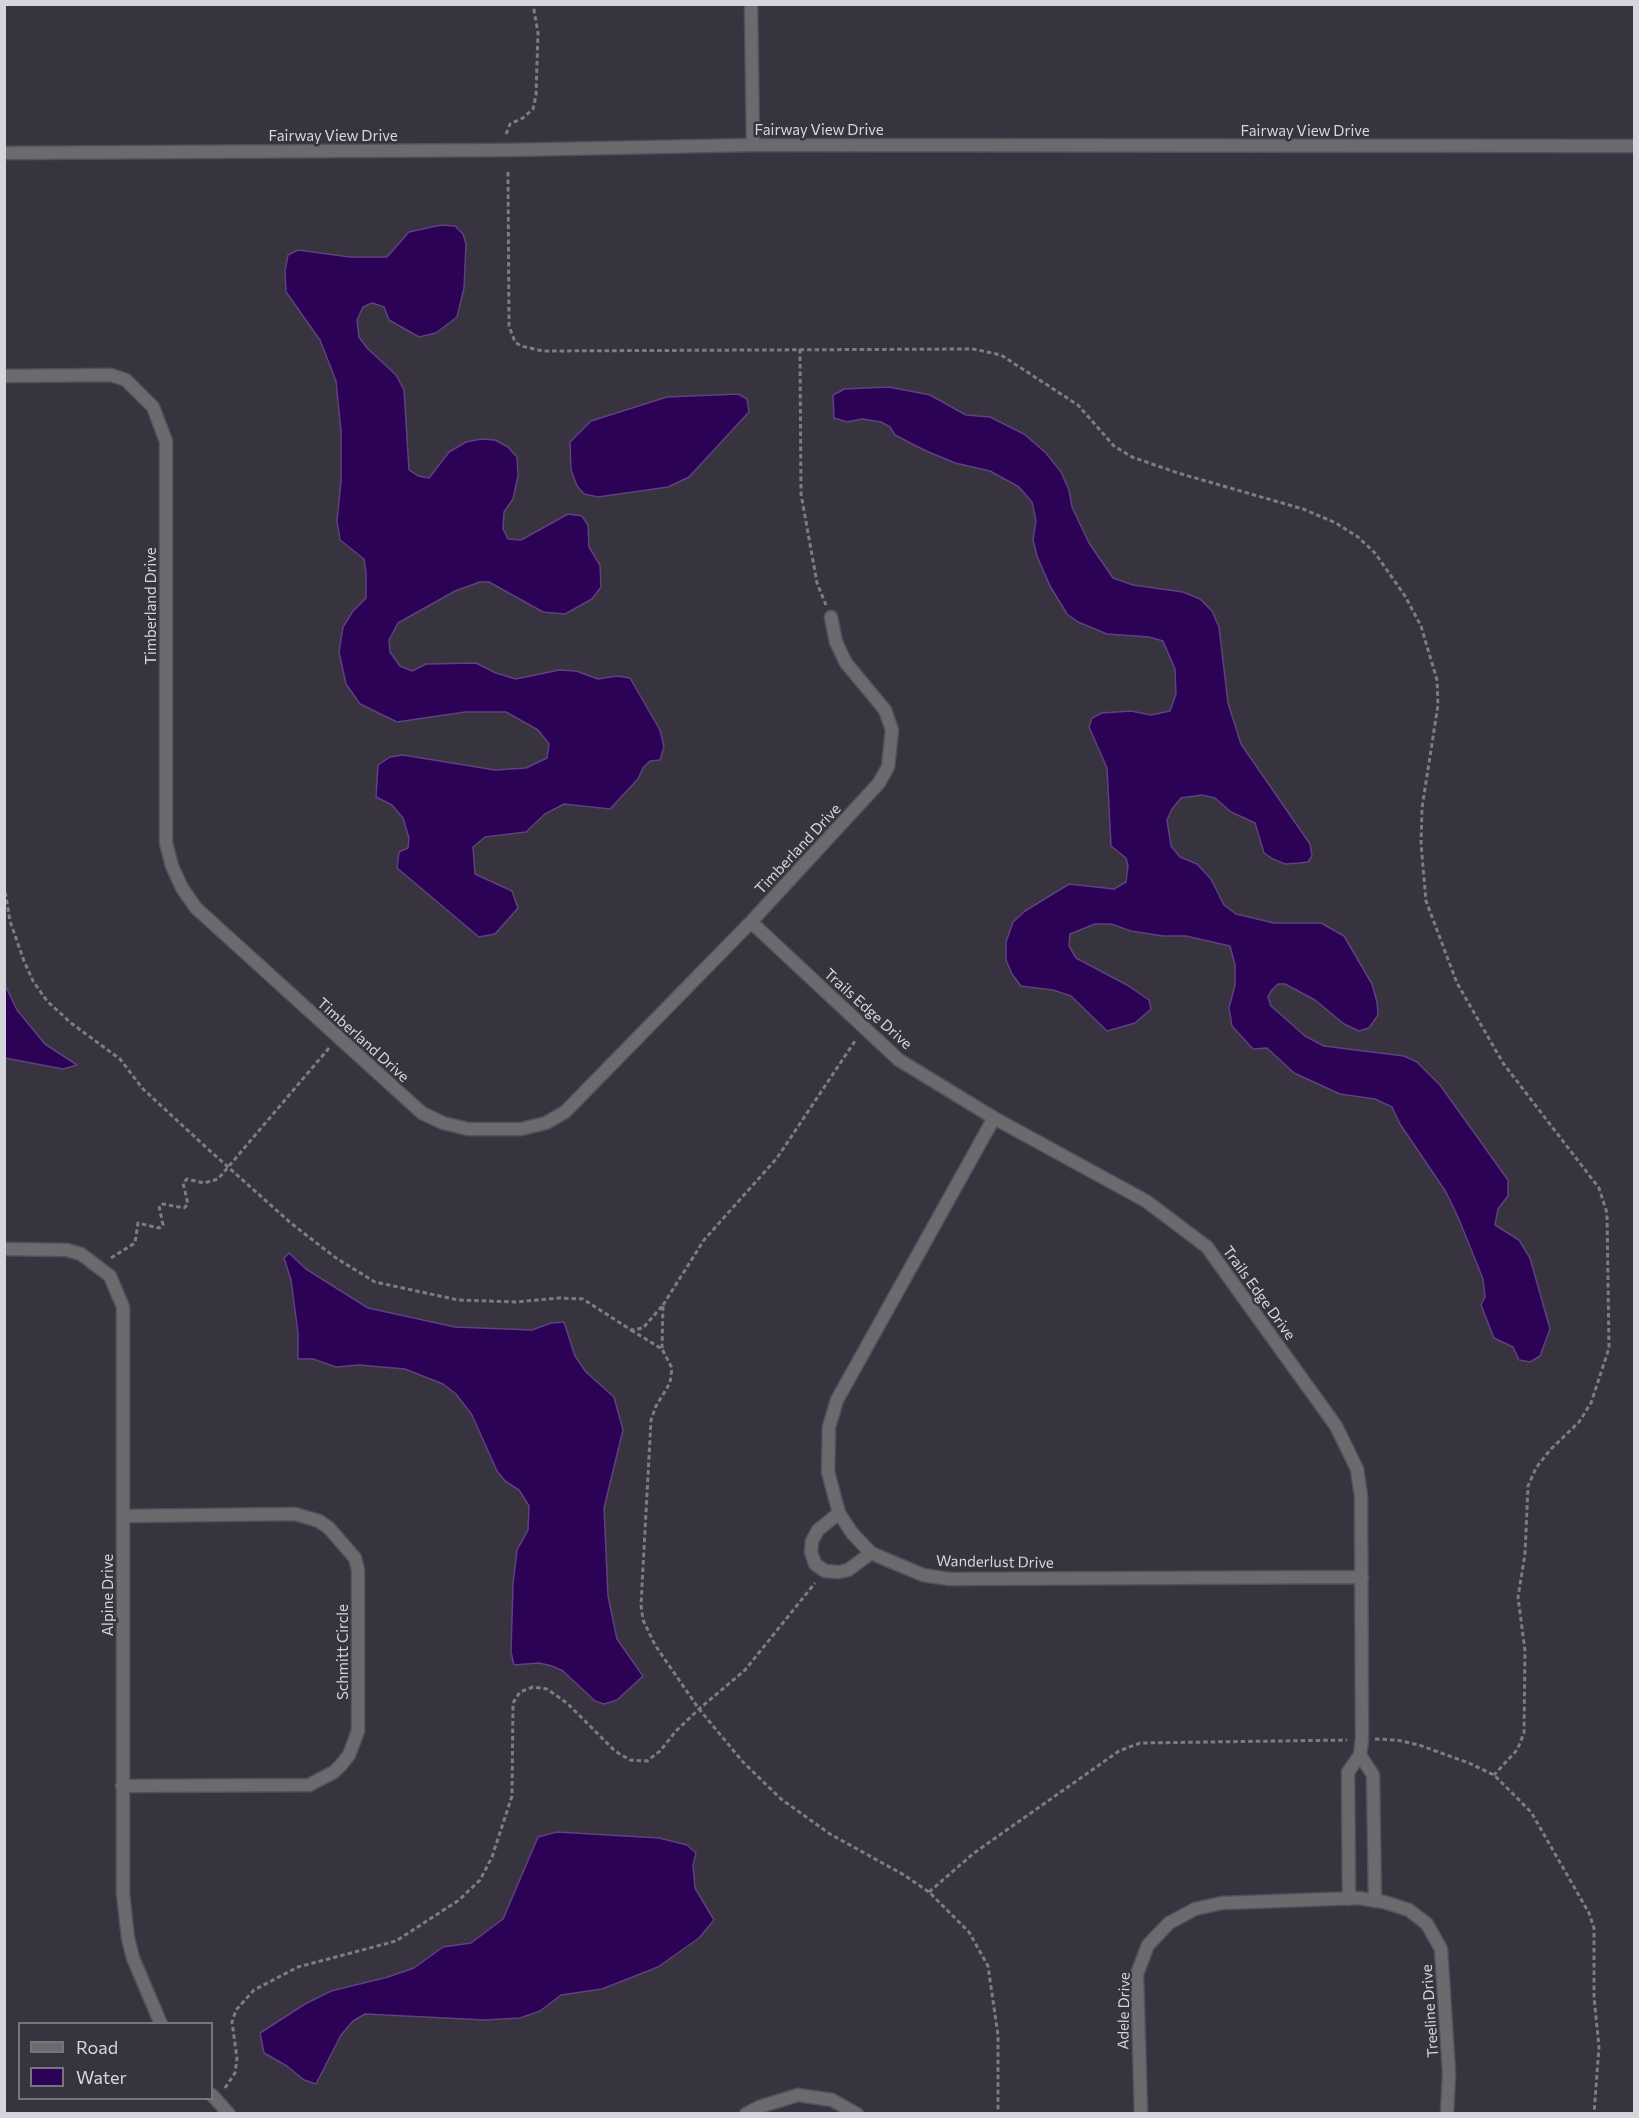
<!DOCTYPE html>
<html>
<head>
<meta charset="utf-8">
<style>
  body { margin:0 }
  #map { position:relative; width:1639px; height:2118px; overflow:hidden; background:#37343f; font-family:Commissioner,sans-serif }
  canvas { display:block }
  .frame { position:absolute; inset:0; border:6px solid #d7d5dc; pointer-events:none }
  .legend { position:absolute; left:18px; top:2022px; width:195px; height:78px; box-sizing:border-box; background:#37343f; border:2px solid #77747e; margin:0; padding:8px 10px; list-style:none; font-size:18px; color:#d7d5dc }
  .legend li { display:flex; align-items:center; gap:12px; height:30px }
  .legend b { width:30px; border:2px solid #77747e }
</style>
</head>
<body>
<div id="map">
<canvas width="1639" height="2118"></canvas>
<div class="frame"></div>
<ul class="legend">
<li><b style="height:8px;background:#6b6a6f"></b>Road</li>
<li><b style="height:16px;background:#2b0255"></b>Water</li>
</ul>
</div>
<script>
const ctx = document.querySelector('canvas').getContext('2d');
ctx.lineJoin = 'round';
function fill(path, color) { ctx.fillStyle = color; ctx.fill(path, 'evenodd'); }
const poly = rows => new Path2D(rows.map(r => 'M' + r).join(''));
function trace(path, color, width, dash) { ctx.strokeStyle = color; ctx.lineWidth = width; ctx.lineCap = dash ? 'butt' : 'round'; ctx.setLineDash(dash || []); ctx.stroke(path); }
function label(font, color, halo, rows, align = 'center') {
  ctx.font = font + ' Commissioner,sans-serif'; ctx.lineWidth = 5; ctx.setLineDash([]); ctx.textBaseline = 'middle'; ctx.strokeStyle = halo; ctx.fillStyle = color; for (const [text, x, y, turn = 0] of rows) {
    ctx.save(); ctx.translate(x, y); ctx.rotate((+turn || 0) * Math.PI / 180); ctx.textAlign = isNaN(turn) ? turn : align; if (halo) ctx.strokeText(text, 0, 0); ctx.fillText(text, 0, 0); ctx.restore();
  }
}
const water = poly([
  [441,225,455,226,463,234,466,244,464,288,457,317,436,333,419,337,389,320,384,307,372,303,363,307,357,320,359,337,367,348,396,375,404,390,409,470,418,476,429,478,449,452,466,442,481,439,495,440,508,447,517,457,518,476,513,499,504,512,503,529,508,539,521,540,568,514,582,516,588,525,589,547,600,565,601,587,592,599,565,614,543,612,489,582,480,582,455,591,398,623,389,640,390,652,400,666,412,671,426,664,476,663,496,673,516,679,559,670,576,671,598,679,617,676,630,678,660,730,664,747,660,760,650,761,643,768,638,779,610,809,564,804,545,814,526,832,485,837,473,847,475,874,512,891,518,908,495,934,479,937,397,868,399,852,408,848,409,838,403,818,392,805,376,797,378,765,390,757,403,755,495,770,526,768,547,758,549,744,538,730,506,712,465,712,397,722,360,704,346,684,339,652,343,627,353,611,366,598,366,572,364,559,340,540,337,521,341,481,341,431,336,381,320,340,286,292,285,271,288,255,298,250,350,257,387,257,409,232,441,225],
  [889,387,930,395,966,415,990,417,1024,434,1046,453,1061,472,1069,490,1072,507,1089,543,1113,578,1133,585,1183,592,1200,599,1212,611,1219,627,1228,703,1241,744,1310,844,1312,856,1308,862,1299,863,1285,864,1273,859,1264,853,1255,823,1231,812,1215,798,1202,795,1181,798,1172,809,1167,820,1171,846,1180,857,1197,864,1211,879,1224,905,1236,914,1274,923,1321,923,1344,936,1372,984,1377,1002,1378,1015,1369,1028,1359,1031,1344,1024,1315,1000,1285,984,1278,984,1271,991,1268,997,1271,1006,1305,1036,1324,1046,1404,1056,1417,1062,1440,1085,1508,1180,1508,1196,1498,1209,1495,1225,1519,1240,1530,1258,1550,1329,1540,1356,1530,1362,1519,1360,1513,1347,1494,1338,1481,1305,1485,1297,1483,1279,1458,1217,1446,1192,1400,1124,1392,1107,1375,1099,1340,1094,1294,1073,1267,1048,1253,1049,1232,1026,1229,1008,1235,985,1235,965,1230,946,1186,936,1163,936,1131,931,1111,924,1095,924,1070,934,1069,946,1076,958,1127,985,1149,1000,1151,1009,1135,1023,1107,1031,1071,996,1053,990,1021,986,1012,974,1006,960,1006,942,1013,922,1025,911,1069,884,1114,889,1126,882,1128,866,1126,858,1111,846,1107,768,1089,727,1092,718,1102,713,1131,711,1151,715,1170,711,1176,694,1175,669,1163,641,1149,637,1107,634,1078,622,1067,614,1050,586,1037,556,1033,540,1036,521,1032,502,1019,487,990,471,955,463,924,450,895,435,890,427,881,422,862,419,847,422,834,418,833,395,839,392,844,389,889,387],
  [738,394,747,399,749,412,689,477,668,487,598,497,584,494,577,486,571,470,570,442,591,421,667,397,738,394],
  [5,985,17,1010,45,1044,77,1065,63,1069,5,1058,5,985],
  [289,1253,306,1269,368,1308,455,1327,532,1330,551,1323,564,1322,575,1356,586,1372,614,1397,623,1430,604,1508,608,1596,617,1639,643,1676,617,1700,604,1704,595,1701,563,1671,552,1666,539,1663,514,1665,511,1652,513,1584,517,1550,528,1530,529,1506,519,1490,505,1481,497,1471,472,1415,456,1394,443,1384,405,1369,359,1365,336,1367,313,1359,298,1359,298,1333,291,1280,284,1258,289,1253],
  [557,1832,659,1838,687,1845,696,1853,693,1865,695,1888,714,1920,699,1938,658,1967,602,1989,561,1995,540,2011,520,2018,485,2020,365,2014,353,2021,341,2035,316,2084,304,2080,287,2066,264,2053,260,2033,305,2004,331,1991,388,1977,414,1968,443,1947,471,1943,503,1919,538,1837,557,1832]
]);
const path = poly([
  [506,134,510,124,523,118,533,109,536,95,538,33,533,4],
  [508,172,509,326,515,342,521,346,543,351,973,349,1001,355,1078,405,1114,446,1132,457,1178,473,1303,509,1336,523,1358,537,1375,553,1405,596,1421,626,1437,680,1438,705,1422,808,1421,844,1426,901,1457,983,1503,1063,1599,1188,1607,1213,1609,1348,1591,1403,1579,1422,1550,1450,1536,1468,1528,1486,1525,1554,1518,1597,1525,1651,1524,1733,1517,1750,1494,1775],
  [800,349,801,494,817,583,826,605],
  [4,748,4,789],
  [4,885,10,921,24,961,33,981,47,1001,71,1023,120,1059,143,1089,209,1150,292,1224,336,1258,375,1282,458,1300,516,1302,559,1298,583,1299,631,1330,643,1328,663,1305,662,1349],
  [111,1258,135,1243,138,1223,159,1228,163,1225,159,1206,163,1204,184,1208,188,1204,183,1183,187,1179,204,1183,218,1179,329,1048],
  [663,1305,704,1240,777,1158,855,1041],
  [631,1330,662,1349,672,1368,670,1383,656,1406,651,1420,641,1605,643,1620,655,1645,699,1709,743,1762,781,1799,830,1834,904,1875,929,1892,969,1932,988,1966,998,2035,998,2114],
  [1375,1739,1397,1740,1419,1745,1469,1763,1494,1775,1531,1812,1589,1913,1594,1928,1594,1997,1599,2047,1594,2114],
  [929,1892,974,1853,1119,1751,1140,1743,1347,1740],
  [225,2088,235,2073,237,2058,232,2022,236,2010,254,1990,298,1967,396,1941,459,1900,480,1880,492,1857,512,1796,513,1703,520,1692,533,1687,547,1689,567,1703,615,1751,630,1760,647,1761,660,1751,676,1731,699,1709,745,1670,815,1583]
]);
const minor = poly([
  [751,4,753,145],
  [4,153,508,150,753,145,1634,146],
  [4,376,111,375,126,380,153,407,166,441,166,843,172,866,182,888,196,908,422,1113,443,1123,468,1129,521,1129,546,1123,565,1112,751,922,879,783,888,767,892,730,885,710,846,663,836,642,831,617],
  [751,922,899,1060,994,1118,1146,1201,1207,1247,1336,1426,1357,1469,1361,1496,1362,1739,1360,1755,1348,1772,1349,1899],
  [994,1118,837,1400,829,1427,828,1472,839,1513,852,1533,871,1553,923,1575,949,1579,1362,1577],
  [4,1249,67,1250,81,1254,110,1276,123,1307,123,1894,128,1938,133,1958,161,2024],
  [839,1513,818,1530,812,1541,811,1552,815,1564,825,1571,839,1572,848,1570,871,1553],
  [1360,1755,1373,1775,1375,1901],
  [122,1786,309,1785,334,1772,341,1765,349,1755,358,1731,358,1570,355,1558,329,1528,319,1521,295,1514,123,1516],
  [212,2095,229,2114],
  [746,2114,759,2107,798,2095,832,2100,857,2114],
  [1141,2114,1137,1974,1148,1945,1169,1923,1195,1909,1222,1903,1358,1898,1384,1902,1409,1910,1427,1924,1441,1949,1449,2073,1447,2114]
]);
const streetNames = [
  ["Fairway View Drive",819,130],
  ["Fairway View Drive",1305,131],
  ["Fairway View Drive",333,136],
  ["Timberland Drive",151,606,-90],
  ["Timberland Drive",798,849,-47],
  ["Trails Edge Drive",868,1009,42],
  ["Timberland Drive",363,1040,42],
  ["Trails Edge Drive",1259,1293,54],
  ["Wanderlust Drive",995,1562,1],
  ["Alpine Drive",108,1595,-90],
  ["Schmitt Circle",343,1652,-90],
  ["Adele Drive",1124,2011,-89],
  ["Treeline Drive",1430,2011,-94]
];
fill(water, '#2b0255');
trace(water, '#5f417e', 1.5);
trace(minor, '#54515b', 15);
trace(path, '#7e7b85', 3, [4.5, 3]);
trace(minor, '#6b6a6f', 12);
label('15px', '#d7d5dc', '#37343f', streetNames);
</script>
</body>
</html>
